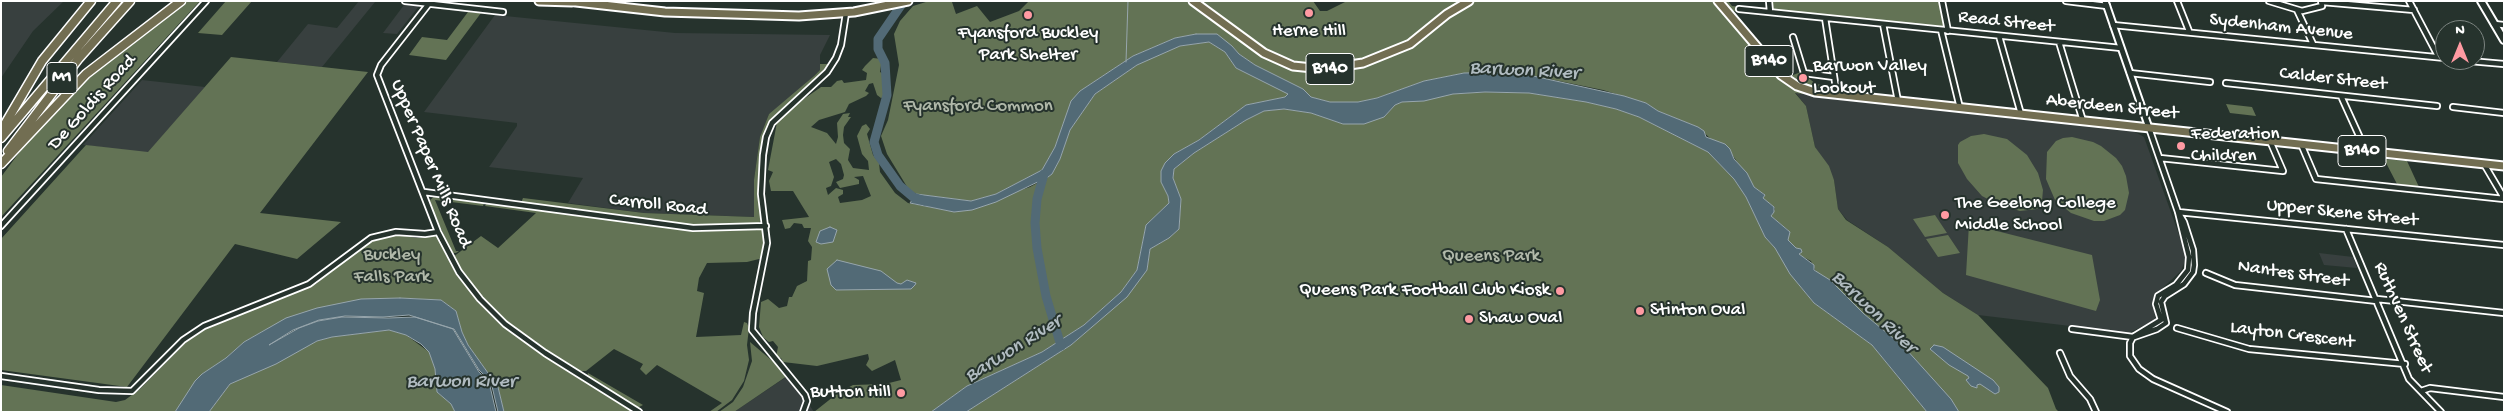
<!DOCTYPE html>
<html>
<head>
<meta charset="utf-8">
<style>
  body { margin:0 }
  #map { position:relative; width:2505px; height:413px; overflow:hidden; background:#26332d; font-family:"Gochi Hand",sans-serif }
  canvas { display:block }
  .frame { position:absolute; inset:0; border:2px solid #fff; pointer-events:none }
  .north { position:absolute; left:2435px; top:20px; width:50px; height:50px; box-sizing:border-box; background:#26332d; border:1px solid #7d8581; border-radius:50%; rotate:0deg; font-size:14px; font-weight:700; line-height:20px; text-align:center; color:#fff }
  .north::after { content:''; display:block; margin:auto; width:18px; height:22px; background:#ff9aa2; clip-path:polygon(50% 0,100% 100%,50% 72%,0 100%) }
</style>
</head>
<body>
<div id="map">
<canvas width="2505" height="413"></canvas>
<div class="frame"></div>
<div class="north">N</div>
</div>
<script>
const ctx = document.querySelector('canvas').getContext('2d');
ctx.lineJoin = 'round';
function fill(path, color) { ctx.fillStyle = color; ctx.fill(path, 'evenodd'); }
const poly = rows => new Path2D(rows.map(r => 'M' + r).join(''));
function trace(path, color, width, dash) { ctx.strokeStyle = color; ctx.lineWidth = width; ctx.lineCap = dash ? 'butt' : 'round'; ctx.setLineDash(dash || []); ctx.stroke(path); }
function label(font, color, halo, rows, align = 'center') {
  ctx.font = font + ' "Gochi Hand",sans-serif'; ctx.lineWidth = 4; ctx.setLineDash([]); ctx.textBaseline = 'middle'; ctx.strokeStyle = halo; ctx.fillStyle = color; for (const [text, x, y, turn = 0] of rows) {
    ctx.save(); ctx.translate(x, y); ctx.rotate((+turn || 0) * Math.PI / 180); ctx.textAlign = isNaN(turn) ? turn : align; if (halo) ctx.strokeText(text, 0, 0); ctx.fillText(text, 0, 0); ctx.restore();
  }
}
const built = poly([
  [1,1,64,1,33,31,1,78],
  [359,1,375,2,322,67,277,62,308,24,337,28],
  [404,5,419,6,397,34,383,33],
  [495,15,675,33,830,35,820,55,820,70,797,92,769,114,760,137,754,180,755,217,644,213,568,203,583,178,489,167,517,126,517,123,424,112],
  [142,80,205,87,148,153,83,145],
  [1795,92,1822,98,2135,132,2144,137,2183,246,2186,258,2181,271,2154,296,2155,320,2129,333,1978,315,1943,293,1888,247,1847,220,1838,209,1834,180,1815,147,1806,106],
  [2319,253,2353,257,2357,268,2324,265],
  [792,373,806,390,810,406,814,412,734,412]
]);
const green = poly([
  [185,1,200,1,1,217,1,177,30,138,90,73,154,22],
  [226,1,252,1,222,35,198,33],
  [929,1,952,2,956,14,977,6,990,22,1019,11,1029,1,1313,1,1320,11,1327,11,1347,1,1728,1,1732,6,1752,8,1753,13,1726,10,1785,78,1801,72,1816,84,1833,87,1831,94,1803,89,1804,94,1795,93,1806,106,1815,147,1829,166,1834,180,1838,209,1846,220,1888,247,1943,293,1978,315,2048,388,2056,409,2059,412,1959,412,1950,399,1905,348,1864,314,1830,280,1817,274,1811,261,1801,256,1788,240,1788,230,1771,216,1775,209,1774,207,1763,198,1764,194,1754,187,1725,144,1713,141,1698,127,1658,111,1646,103,1603,90,1515,72,1464,73,1424,81,1377,98,1358,102,1330,102,1311,97,1303,89,1255,65,1239,54,1232,46,1196,34,1175,38,1133,56,1080,91,1071,102,1055,147,1042,170,996,194,971,201,916,194,909,190,887,154,881,136,888,120,899,65,894,34,900,21,913,6],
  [1772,1,1939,1,1944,27,1942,28,1778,12,1773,9],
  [468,12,481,13,446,60,409,55,422,37,447,40],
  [1209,42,1225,52,1236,68,1289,94,1285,97,1246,105,1199,140,1174,154,1165,163,1161,182,1168,196,1169,203,1146,225,1137,270,1121,292,1084,325,1042,352,967,386,931,412,814,412,838,393,853,385,885,384,901,380,895,360,872,371,866,365,869,359,868,354,817,366,783,362,781,358,776,357,778,347,773,341,769,342,763,337,759,327,761,302,768,299,779,308,787,306,789,297,792,297,797,286,807,281,808,261,811,260,812,247,808,241,811,228,804,228,802,224,794,223,790,228,785,229,782,220,809,217,793,191,771,191,769,181,773,172,768,170,778,117,821,87,831,87,837,81,842,80,844,83,866,80,867,73,862,70,865,66,873,58,882,59,880,72,885,75,886,96,881,98,877,95,873,83,869,84,865,91,869,93,866,96,849,104,845,112,819,120,811,127,827,133,836,144,838,137,837,123,843,114,850,113,848,117,851,117,844,127,843,135,844,143,850,149,848,160,853,168,869,170,868,161,862,154,857,136,862,126,866,124,870,129,867,134,873,155,879,163,880,172,895,193,908,203,955,212,1030,187,1048,177,1052,174,1060,159,1070,130,1095,94,1137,65,1156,55,1180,46],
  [836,159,841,164,844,175,843,179,836,182,840,188,859,184,859,180,854,177,863,176,871,196,862,200,840,203,838,197,843,194,843,190,836,188,828,195,826,188,831,186,834,177,829,162],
  [231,57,368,72,260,213,341,222,297,259,235,244,127,387,1,370,1,239,86,145,148,152],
  [820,64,829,64,816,82,768,124,765,141,762,218,759,223,741,225,764,225,765,238,763,258,747,262,707,263,699,278,697,291,704,293,696,337,741,335,744,322,747,323,749,328,747,345,749,360,744,381,732,400,716,412,709,412,722,403,657,365,646,375,640,369,643,364,614,349,586,371,577,371,544,351,503,320,483,300,459,268,453,257,481,236,498,248,536,213,485,206,488,201,517,203,521,203,523,198,644,213,754,217,754,180,760,137,769,114,814,76,820,70],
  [1485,92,1529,93,1586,102,1616,109,1639,117,1708,152,1734,179,1746,197,1765,237,1775,248,1799,285,1814,303,1872,345,1927,412,966,412,1071,345,1110,311,1147,270,1150,249,1169,238,1179,229,1181,199,1173,178,1174,169,1194,153,1246,120,1264,111,1284,109,1311,113,1343,124,1384,117,1395,105,1402,102,1453,94],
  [2226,104,2252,107,2256,116,2230,113],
  [1984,134,2007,139,2027,155,2038,173,2043,190,2042,201,2037,209,2020,211,1997,204,1982,196,1967,179,1958,163,1958,145,1960,142,1971,136],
  [2072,137,2093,142,2101,146,2116,158,2122,166,2126,176,2129,193,2125,210,2120,215,2104,221,2094,221,2071,213,2055,200,2046,179,2047,152,2056,141,2063,138],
  [2384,159,2407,161,2419,187,2397,184],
  [436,195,485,201,483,206,435,200,456,251,459,251,456,253,452,253,431,206,430,200],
  [1935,215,1947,233,1925,237,1913,219],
  [1969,224,2092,255,2100,300,2096,311,1966,275],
  [438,233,460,275,487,307,545,354,640,412,504,412,498,387,468,345,462,332,456,311,441,300,400,298,377,299,328,306,297,315,265,330,244,342,226,358,202,374,175,412,1,412,1,385,116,402,125,400,140,389,188,340,213,324,316,284,364,244,376,238,394,234,416,238,427,237],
  [1948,235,1960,253,1949,255,1945,248,1949,255,1938,257,1926,239],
  [389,330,406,335,429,352,435,369,437,392,451,404,455,412,209,412,230,384,317,341,332,337],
  [750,342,776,364,787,376,734,412,719,412,733,402,743,387,752,361],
  [588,373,643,405,637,408,587,378]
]);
const water = poly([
  [1196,34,1217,34,1232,46,1239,54,1255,65,1303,89,1311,97,1330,102,1358,102,1377,98,1424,81,1464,73,1515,72,1624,96,1646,103,1658,111,1698,127,1704,131,1706,137,1725,144,1730,149,1734,159,1747,173,1754,187,1765,195,1763,198,1774,207,1774,212,1771,216,1790,232,1788,240,1796,248,1801,249,1802,252,1799,254,1814,265,1814,270,1830,280,1864,314,1905,348,1951,399,1959,412,1927,412,1872,345,1814,303,1790,274,1775,248,1765,237,1746,197,1734,179,1708,152,1639,117,1616,109,1586,102,1529,93,1485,92,1453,94,1424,101,1402,102,1395,105,1384,117,1364,124,1343,124,1311,113,1284,109,1264,111,1246,120,1194,153,1174,169,1173,178,1181,199,1179,229,1169,238,1150,249,1147,270,1127,297,1071,345,966,412,931,412,967,386,1042,352,1084,325,1121,292,1137,270,1146,225,1169,203,1168,196,1161,182,1161,171,1165,163,1174,154,1199,140,1246,105,1285,97,1288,94,1236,68,1225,52,1209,42,1180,46,1137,65,1095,94,1070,130,1060,159,1052,174,1048,177,996,202,972,210,954,212,910,203,916,194,971,201,996,194,1042,170,1055,147,1071,101,1080,91,1133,56,1175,38,1196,34],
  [830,227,837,230,833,242,821,244,816,242,820,231,830,227],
  [837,260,881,271,897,283,901,284,907,280,916,283,915,285,911,289,836,290,831,285,827,269,837,260],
  [400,298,441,300,456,311,462,332,468,345,498,387,504,412,498,412,491,382,479,370,454,329,409,315,383,317,345,316,319,320,293,330,269,345,299,328,318,321,342,317,388,318,415,317,453,329,479,372,489,382,496,412,455,412,451,404,437,392,435,369,429,352,421,344,406,335,389,330,332,337,317,341,276,364,230,384,209,412,175,412,195,381,202,374,226,358,244,342,286,318,317,308,361,299,400,298],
  [1934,345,1943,347,1993,380,1999,387,1999,392,1995,394,1980,384,1977,385,1977,388,1971,386,1966,380,1969,378,1968,376,1949,365,1930,349,1934,345]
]);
const stream = poly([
  [1126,62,1128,1]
]);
const river = poly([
  [904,1,878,39,878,49,885,63,887,95,874,142,878,155,900,186,913,197,925,201],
  [1044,174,1037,199,1035,223,1037,248,1046,296,1061,346]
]);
const minor = poly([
  [405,1,503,12],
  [431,1,381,65,377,75,438,232,459,272,480,299,505,324,545,353,639,412],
  [1769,1,1770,12],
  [1942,1,1948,31],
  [2066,1,2107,6],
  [2177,1,2189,31],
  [2269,1,2302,11,2322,6,2321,1],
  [2409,1,2438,56],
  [2322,2,2414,10],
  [1739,9,2121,48],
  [2297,10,2313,44],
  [1825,18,1837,95],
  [1883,24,1898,101],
  [2494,24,2504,25],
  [2113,25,2445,58],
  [1941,30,1960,108],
  [1999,36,2021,114],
  [1793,37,1804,73,1834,77],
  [2059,42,2083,121],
  [2458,60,2504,64],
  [2130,73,2210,82],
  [2226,83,2437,106],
  [2341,96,2366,151],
  [2453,107,2504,113],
  [2301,144,2316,179,2504,199],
  [2160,158,2283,171,2270,141],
  [2484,164,2504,198],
  [424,192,693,228,766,226],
  [2178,212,2504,245],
  [2178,212,2189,257,2188,270,2176,285,2158,296,2156,304,2161,320,2133,337,2130,343,2130,356,2139,369,2153,379,2227,412],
  [1,226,206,1],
  [2346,229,2409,379,2441,412],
  [2206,273,2235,285,2377,301],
  [2377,299,2504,313],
  [2177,328,2249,349,2405,364],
  [2072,329,2133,337],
  [2134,337,2157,329,2166,323,2161,302,2165,296,2184,284,2193,272,2194,265,2193,250,2184,222,2178,212,2149,128],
  [2060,353,2070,376,2090,399,2096,412],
  [1,376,99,390,132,391,183,340,204,326,309,284,371,238,396,232,425,234,438,232],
  [2421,391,2430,388,2504,397],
  [803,412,807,401,805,395,752,330,753,313,767,243,761,194,763,155,766,137,772,123,827,72,836,58,841,45,846,13]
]);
const tertiary = poly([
  [2105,1,2149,128]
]);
const secondary = poly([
  [2481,1,2504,40]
]);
const primary = poly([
  [539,1,572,2],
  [567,1,665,12,799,16,854,12,908,1],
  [1193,1,1264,53,1293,66,1323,69,1363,63,1410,44,1447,14,1469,1],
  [1718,1,1781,75,1797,86,1815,92,2504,166]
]);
const motorway = poly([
  [1,131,42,61,91,1],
  [1,138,117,1],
  [8,151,79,58,130,1],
  [1,164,86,74,181,1]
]);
const markers = [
  [1309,13,5,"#ff9aa2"],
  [1028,15,5,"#ff9aa2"],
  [1803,78,5,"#ff9aa2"],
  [2181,146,5,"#ff9aa2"],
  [1945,215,5,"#ff9aa2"],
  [1560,291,5,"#ff9aa2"],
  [1640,311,5,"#ff9aa2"],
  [1469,319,5,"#ff9aa2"],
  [901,393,5,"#ff9aa2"]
];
const shields = [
  [1769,61,48],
  [1330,69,48],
  [62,78,30],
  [2362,151,48]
];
const shieldNames = [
  ["B140",1769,61],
  ["B140",1330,69],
  ["M1",62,78],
  ["B140",2362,151]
];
const streetNames = [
  ["Read Street",2006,23,6],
  ["Sydenham Avenue",2281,28,6],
  ["Calder Street",2333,80,6],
  ["De Goldis Road",93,103,-48],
  ["Aberdeen Street",2112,108,6],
  ["Upper Paper Mills Road",430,164,67],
  ["Carroll Road",658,206,6],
  ["Upper Skene Street",2342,214,6],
  ["Nantes Street",2293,275,8],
  ["Ruthven Street",2402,318,66],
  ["Layton Crescent",2292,336,7]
];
const poiNames = [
  ["Herne Hill",1309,32,"center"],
  ["Fyansford Buckley",1028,34,"center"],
  ["Park Shelter",1028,56,"center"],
  ["Barwon Valley",1813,67],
  ["Lookout",1813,89],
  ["Federation",2191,135],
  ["Children",2191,157],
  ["The Geelong College",1955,204],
  ["Middle School",1955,226],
  ["Queens Park Football Club Kiosk",1550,291,"right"],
  ["Stinton Oval",1650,311],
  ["Shaw Oval",1479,319],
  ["Button Hill",891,393,"right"]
];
const parkNames = [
  ["Fyansford Common",978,107],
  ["Buckley",392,256],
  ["Falls Park",392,278],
  ["Queens Park",1491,257]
];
const waterNames = [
  ["Barwon River",1524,72,3],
  ["Barwon River",1873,313,44],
  ["Barwon River",1014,350,-32],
  ["Barwon River",461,383]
];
fill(built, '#38403f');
fill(green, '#637355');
fill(water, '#526a76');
trace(water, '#97a6ad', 1);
trace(stream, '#97a6ad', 1);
trace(river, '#526a76', 9);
trace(minor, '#fff', 8);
trace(tertiary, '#fff', 9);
trace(secondary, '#fff', 10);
trace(primary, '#fff', 11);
trace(motorway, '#fff', 11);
trace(minor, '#26332d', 4.5);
trace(tertiary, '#26332d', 5);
trace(secondary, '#26332d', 6);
trace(primary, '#726e52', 7);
trace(motorway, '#726e52', 8);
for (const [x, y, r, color] of markers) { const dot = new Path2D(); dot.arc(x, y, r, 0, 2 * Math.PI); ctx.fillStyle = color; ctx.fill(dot); trace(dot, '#26332d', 2); }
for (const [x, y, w] of shields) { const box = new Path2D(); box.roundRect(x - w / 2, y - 15.5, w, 31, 4); ctx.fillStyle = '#26332d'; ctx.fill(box); trace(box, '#fff', 1); }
label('bold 18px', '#fff', null, shieldNames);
label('19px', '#fff', '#26332d', streetNames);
label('19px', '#fff', '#26332d', poiNames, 'left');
label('19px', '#b1b9aa', '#26332d', parkNames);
label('italic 20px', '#b1bcc1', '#26332d', waterNames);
</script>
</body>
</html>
